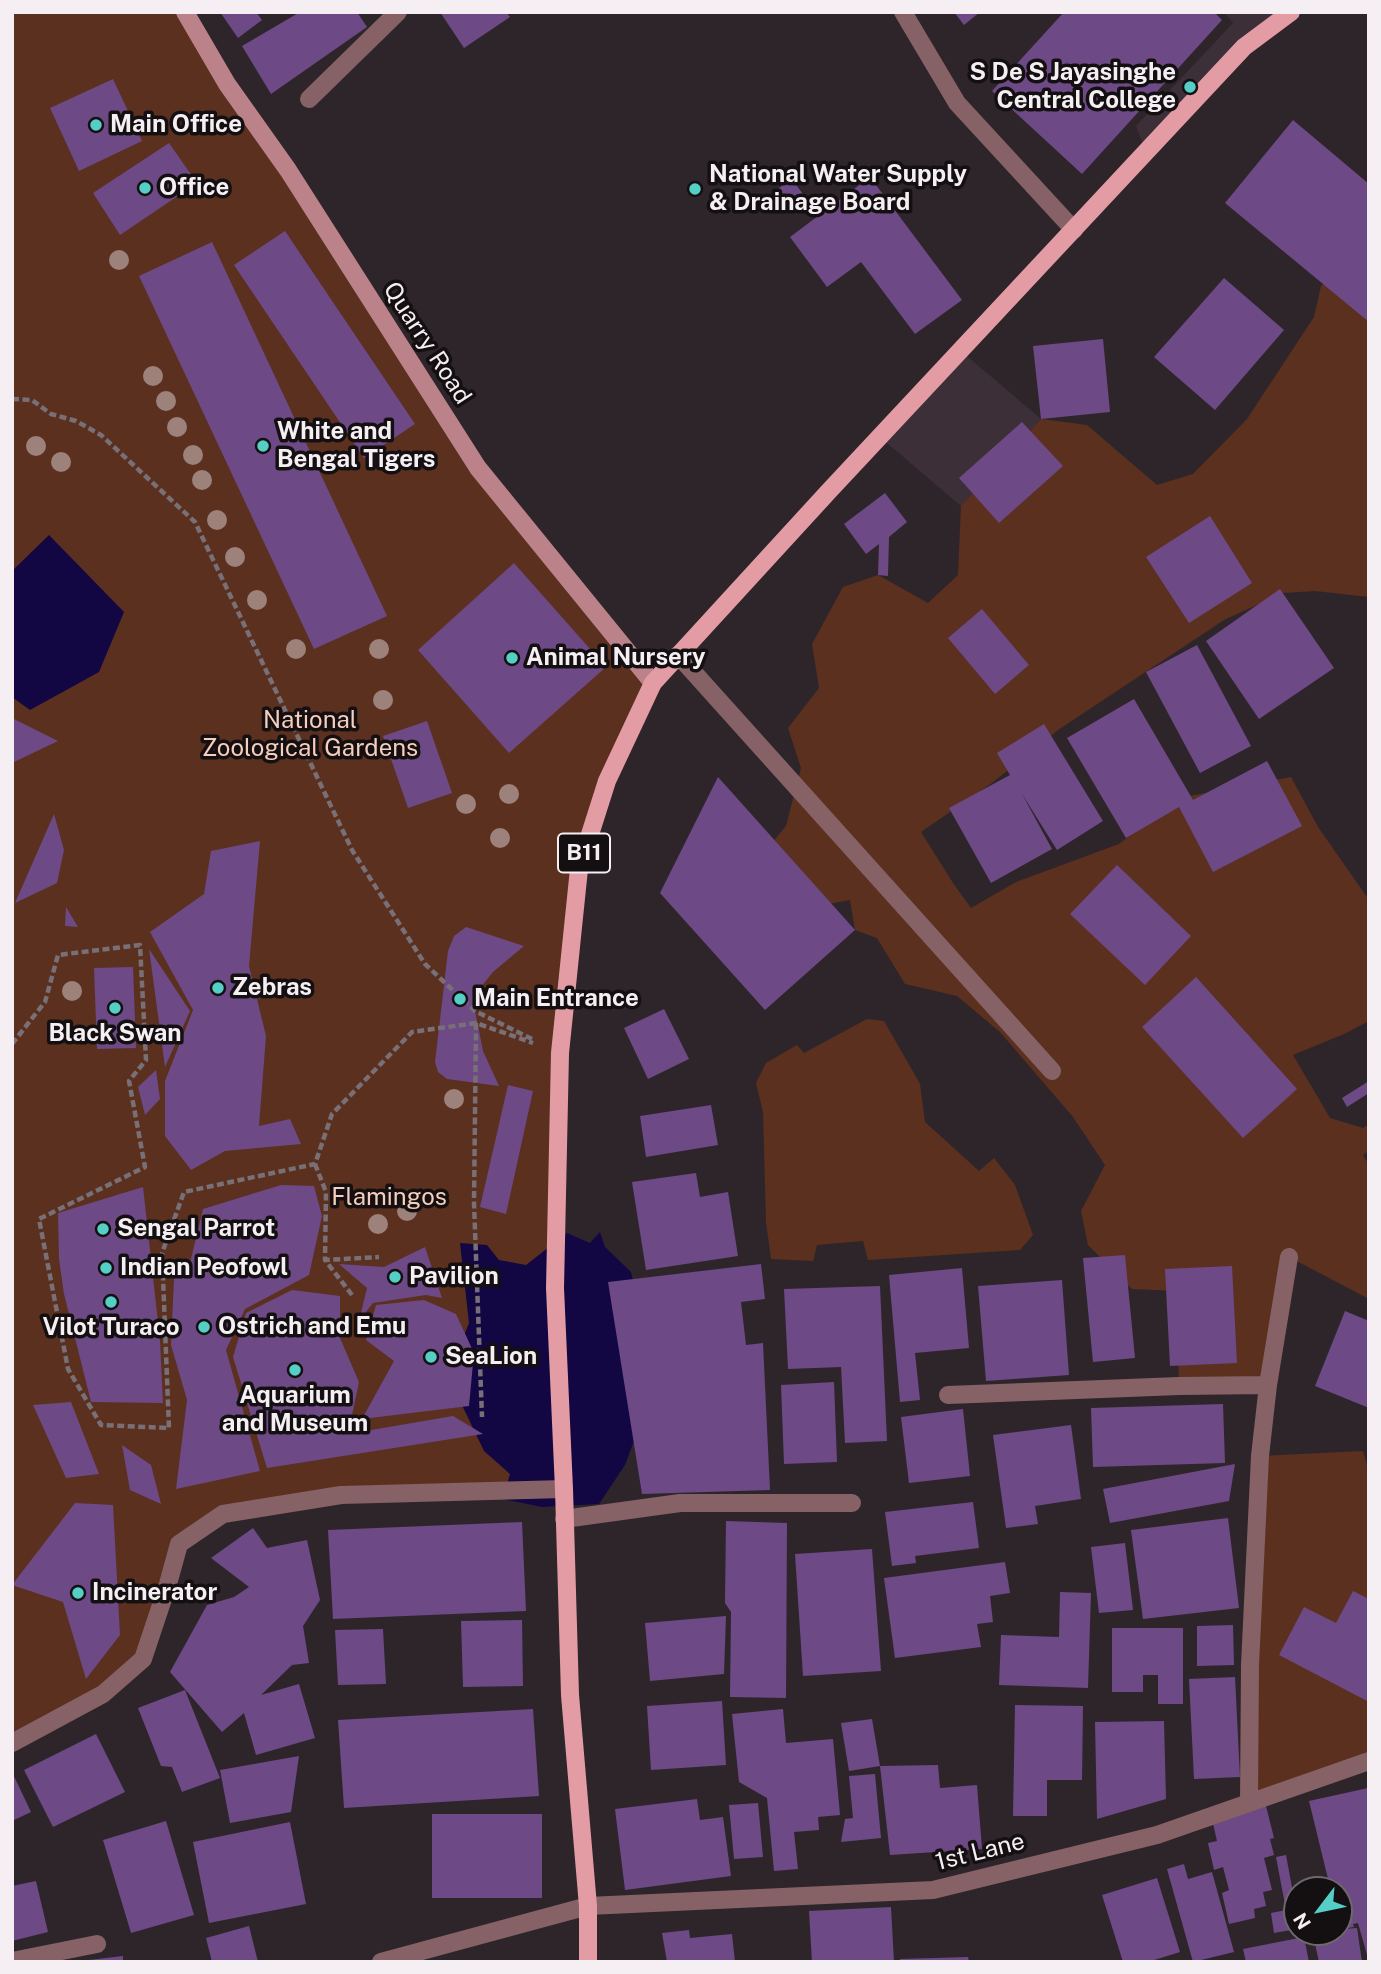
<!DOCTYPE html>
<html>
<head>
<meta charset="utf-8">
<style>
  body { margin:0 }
  #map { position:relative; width:1381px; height:1974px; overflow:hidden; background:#2e252b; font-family:"Public Sans",sans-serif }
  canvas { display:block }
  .frame { position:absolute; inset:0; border:14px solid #f5eff3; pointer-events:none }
  .north { position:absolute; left:1283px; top:1876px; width:70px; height:70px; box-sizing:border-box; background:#141012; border:2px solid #6e696c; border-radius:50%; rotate:238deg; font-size:19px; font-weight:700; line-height:28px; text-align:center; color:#f5eff3 }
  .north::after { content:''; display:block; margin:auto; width:24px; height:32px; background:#55cec6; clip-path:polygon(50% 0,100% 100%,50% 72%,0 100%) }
</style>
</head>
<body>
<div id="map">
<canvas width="1381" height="1974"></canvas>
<div class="frame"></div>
<div class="north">N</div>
</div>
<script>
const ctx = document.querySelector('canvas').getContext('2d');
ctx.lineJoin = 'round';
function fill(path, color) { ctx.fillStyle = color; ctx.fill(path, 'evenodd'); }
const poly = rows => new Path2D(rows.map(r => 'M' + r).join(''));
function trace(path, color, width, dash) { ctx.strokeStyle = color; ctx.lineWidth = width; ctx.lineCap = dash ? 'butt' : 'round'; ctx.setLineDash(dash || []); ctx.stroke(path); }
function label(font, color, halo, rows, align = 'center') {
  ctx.font = font + ' "Public Sans",sans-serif'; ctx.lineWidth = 7; ctx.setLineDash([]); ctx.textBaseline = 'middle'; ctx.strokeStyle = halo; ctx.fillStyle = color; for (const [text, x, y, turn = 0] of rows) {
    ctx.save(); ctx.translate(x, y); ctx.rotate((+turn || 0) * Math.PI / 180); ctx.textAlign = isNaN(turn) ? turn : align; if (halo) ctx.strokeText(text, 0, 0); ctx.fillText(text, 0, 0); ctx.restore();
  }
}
const built = poly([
  [1224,12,1291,12,1146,152,1136,126,1233,23],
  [961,351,1041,419,961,506,880,437]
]);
const green = poly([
  [12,12,185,12,478,468,653,683,579,869,560,1053,564,1489,341,1495,223,1514,179,1544,143,1659,12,1743],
  [1369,242,1369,597,1315,591,1283,593,1224,620,1058,730,992,783,921,832,953,883,971,908,1016,882,1119,844,1179,798,1291,777,1318,827,1369,900,1369,1021,1344,1034,1293,1055,1330,1118,1363,1128,1369,1124,1369,1151,1363,1155,1369,1165,1369,1299,1289,1257,1268,1385,1179,1386,1177,1291,1132,1289,1088,1245,1081,1211,1105,1165,1073,1117,1000,1032,957,996,905,984,877,938,855,930,850,900,802,909,744,877,786,826,801,768,788,728,819,688,812,644,843,587,878,575,928,603,958,575,961,506,1041,419,1087,425,1157,485,1193,474,1247,419,1314,317,1321,286],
  [867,1019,884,1021,903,1054,920,1084,925,1122,979,1171,994,1158,1015,1185,1033,1235,1020,1250,868,1260,863,1241,817,1245,813,1261,771,1259,766,1222,763,1112,756,1083,766,1063,797,1045,804,1053],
  [1363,1451,1369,1472,1369,1761,1249,1802,1260,1456]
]);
const water = poly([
  [49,535,124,612,99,672,30,710,12,697,12,571],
  [600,1232,605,1247,631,1272,640,1312,641,1422,625,1465,599,1504,542,1507,503,1499,510,1474,484,1451,448,1376,469,1323,460,1243,487,1245,499,1260,526,1265,567,1233,590,1243]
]);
const building = poly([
  [220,12,256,12,262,20,238,38],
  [300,12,357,12,367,27,271,94,242,46],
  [440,12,506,12,510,17,464,48],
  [954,12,980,12,964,25],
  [1064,12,1214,12,1222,20,1082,174,992,91],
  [113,79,142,141,79,171,50,108],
  [1293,120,1369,184,1369,322,1225,203],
  [169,143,197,183,120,235,93,193],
  [870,177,962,300,915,334,861,262,827,287,790,237],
  [791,178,809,202,794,213,777,190],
  [285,231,415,424,364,458,234,265],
  [212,242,387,616,314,649,139,276],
  [1224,278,1284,330,1215,410,1154,357],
  [1103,339,1110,412,1041,419,1033,346],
  [1022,422,1063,466,999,523,959,478],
  [885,493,907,522,889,537,888,576,878,575,879,544,866,554,844,524],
  [1210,516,1252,583,1189,623,1146,557],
  [514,563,606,667,509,753,418,650],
  [1280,589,1334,668,1259,719,1206,641],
  [982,609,1029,665,995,694,948,638],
  [1197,645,1251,746,1200,773,1146,672],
  [1134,699,1193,800,1267,761,1302,826,1213,872,1179,807,1126,838,1067,738],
  [12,718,58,741,12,763],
  [427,721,452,793,408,808,383,736],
  [1044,724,1103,821,1057,850,1022,794,1052,849,991,883,949,808,1010,775,997,753],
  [718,777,855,930,765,1010,660,893],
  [54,814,64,850,57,883,15,903],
  [260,841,249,966,266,1036,259,1126,290,1119,301,1144,225,1151,191,1170,165,1136,165,1081,193,1010,150,932,204,894,211,851],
  [1117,865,1191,936,1145,985,1070,914],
  [66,907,78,927,65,926],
  [466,927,524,946,493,972,480,988,475,1011,483,1051,499,1086,447,1079,438,1072,435,1062,448,951,454,936],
  [149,949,190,1011,165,1067],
  [133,967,136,1048,97,1049,94,968],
  [1196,977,1297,1089,1243,1138,1142,1027],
  [664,1009,689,1059,648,1079,624,1028],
  [156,1070,160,1099,145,1115,138,1087],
  [1369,1081,1369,1093,1347,1107,1342,1098],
  [508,1085,533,1091,506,1214,480,1207],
  [711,1105,718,1145,646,1157,640,1116],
  [696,1173,700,1197,728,1192,738,1256,646,1270,632,1182],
  [281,1185,314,1186,322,1216,309,1275,245,1309,226,1350,260,1471,176,1489,187,1400,171,1345,174,1279,189,1267,203,1209],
  [143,1187,160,1340,163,1403,91,1402,64,1294,59,1259,58,1213],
  [425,1247,442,1298,426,1295,373,1303,359,1321,367,1288,339,1264,384,1267],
  [1125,1255,1135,1358,1093,1362,1083,1258],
  [761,1264,765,1299,741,1302,746,1345,763,1343,770,1490,642,1494,608,1282],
  [1232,1266,1237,1363,1170,1366,1165,1269],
  [962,1268,969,1348,915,1353,920,1400,900,1402,889,1275],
  [1062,1280,1069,1375,986,1381,978,1286],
  [880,1286,887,1441,845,1443,841,1367,788,1369,784,1289],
  [292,1290,340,1296,340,1338,359,1382,348,1434,453,1416,483,1434,267,1468,233,1357,246,1313],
  [424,1300,456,1314,474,1353,469,1406,362,1419,394,1361,366,1340,376,1305],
  [1345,1311,1369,1321,1369,1408,1315,1386],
  [834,1382,837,1462,784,1464,781,1385],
  [71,1402,99,1474,66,1478,33,1405],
  [1223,1404,1225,1463,1093,1467,1091,1408],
  [963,1409,970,1476,909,1483,901,1417],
  [1071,1425,1081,1499,1035,1506,1038,1524,1006,1528,993,1435],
  [122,1445,151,1465,161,1504,130,1490],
  [1235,1464,1229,1501,1110,1523,1103,1489],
  [973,1502,979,1548,915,1556,916,1563,892,1566,885,1512],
  [75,1503,113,1505,120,1635,86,1679,63,1602,12,1585],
  [1228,1518,1239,1608,1143,1619,1131,1530],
  [726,1521,787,1523,786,1698,730,1697,731,1612,725,1603],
  [522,1522,526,1611,333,1619,328,1530],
  [253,1528,267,1548,307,1540,320,1600,303,1626,309,1663,292,1665,261,1695,299,1684,315,1738,256,1755,244,1713,222,1732,170,1672,207,1605,234,1597,249,1587,211,1558],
  [1125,1543,1133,1610,1099,1613,1091,1547],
  [872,1549,881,1671,803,1676,795,1554],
  [1005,1562,1010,1593,990,1596,993,1622,977,1624,981,1647,895,1658,884,1578],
  [1353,1591,1369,1599,1369,1702,1279,1655,1304,1607,1336,1623],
  [1060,1592,1091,1593,1088,1688,999,1685,1001,1635,1059,1637],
  [726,1616,724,1674,650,1681,645,1623],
  [522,1620,523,1686,463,1687,461,1621],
  [1233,1625,1234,1665,1197,1666,1197,1626],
  [1112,1628,1183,1628,1183,1704,1158,1704,1158,1675,1143,1675,1143,1692,1112,1692],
  [383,1629,386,1684,338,1685,335,1630],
  [1235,1677,1240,1777,1194,1779,1189,1679],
  [185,1690,220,1778,182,1792,172,1767,161,1766,138,1708],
  [722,1701,726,1765,651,1770,647,1706],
  [1015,1705,1083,1706,1082,1780,1047,1780,1047,1816,1013,1816],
  [533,1709,539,1796,344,1808,338,1720],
  [783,1709,786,1743,833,1739,840,1815,818,1817,819,1830,794,1832,798,1869,774,1871,767,1798,739,1782,732,1714],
  [872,1719,880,1766,849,1771,841,1723],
  [1164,1721,1166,1799,1097,1819,1095,1722],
  [96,1734,125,1792,53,1827,24,1770],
  [299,1756,291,1812,230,1823,220,1770],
  [938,1765,940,1788,977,1785,982,1849,890,1855,880,1766],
  [12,1772,31,1812,12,1821],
  [875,1774,881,1838,841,1842,845,1819,853,1818,849,1776],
  [1368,1788,1369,1962,1358,1923,1353,1924,1354,1927,1342,1929,1357,1928,1362,1962,1319,1962,1314,1939,1328,1936,1328,1932,1339,1932,1339,1890,1321,1890,1330,1887,1309,1801],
  [697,1799,700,1820,723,1817,731,1876,625,1890,615,1809],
  [758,1803,763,1857,734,1859,729,1805],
  [1266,1806,1274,1838,1270,1839,1274,1855,1264,1858,1272,1890,1263,1892,1266,1906,1254,1909,1255,1918,1229,1924,1222,1893,1229,1890,1223,1867,1214,1870,1208,1843,1217,1841,1212,1819],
  [432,1814,542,1814,542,1898,432,1898],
  [166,1821,194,1915,131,1933,103,1840],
  [290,1822,306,1904,209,1923,193,1842],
  [1286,1855,1296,1909,1297,1929,1274,1933,1271,1913,1286,1910,1276,1857],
  [1184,1864,1188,1879,1212,1872,1234,1952,1193,1962,1167,1869],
  [1157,1878,1180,1952,1148,1962,1123,1962,1102,1895],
  [36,1881,48,1932,12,1941,12,1886],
  [891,1907,894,1962,812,1962,809,1911],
  [249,1926,258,1962,212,1962,206,1938],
  [689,1930,690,1938,732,1934,735,1962,667,1962,662,1933],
  [1304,1937,1309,1962,1246,1962,1243,1949],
  [123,1956,123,1962,89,1962,89,1960],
  [968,1957,969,1962,900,1962,900,1959]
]);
const path = poly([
  [12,399,32,400,51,414,76,421,101,435,195,522,352,850,425,964,475,1011,534,1040],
  [476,1023,474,1203,482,1417],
  [12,1044,45,1002,58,955,140,945,146,1060,129,1081,145,1167,39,1219,68,1369,101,1425,169,1428,162,1253,184,1192,315,1164,332,1114,412,1032,476,1023,533,1043],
  [315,1164,326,1192,325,1260],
  [352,1295,325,1260,379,1257]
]);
const lane = poly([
  [309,99,398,12],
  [381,1962,588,1906]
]);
const street = poly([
  [903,12,957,103,1074,230],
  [678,655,1052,1071],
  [948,1395,1179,1386,1268,1385],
  [564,1519,680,1503,852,1503],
  [12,1743,103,1694,143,1659,168,1584,179,1544,223,1514,341,1495,564,1489],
  [1249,1802,1250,1665,1260,1456,1268,1385,1289,1257],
  [588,1906,933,1890,1157,1835,1369,1761],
  [12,1961,97,1944]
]);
const secondary = poly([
  [185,12,227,84,288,170,478,468,653,683]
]);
const primary = poly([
  [588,1962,588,1906,570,1695,564,1489,555,1288,560,1053,579,869,607,781,653,683,829,491,1244,47,1291,12]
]);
const trees = [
  [119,260],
  [153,376],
  [166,401],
  [177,427],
  [36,446],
  [193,455],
  [61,462],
  [202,480],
  [217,520],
  [235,557],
  [257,600],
  [296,649],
  [379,649],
  [383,700],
  [509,794],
  [466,804],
  [500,838],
  [72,991],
  [454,1099],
  [407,1211],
  [378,1224]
];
const markers = [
  [1190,87,7,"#55cec6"],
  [96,125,7,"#55cec6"],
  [145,188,7,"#55cec6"],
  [695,189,7,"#55cec6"],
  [263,446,7,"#55cec6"],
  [512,658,7,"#55cec6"],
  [218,988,7,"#55cec6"],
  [460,999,7,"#55cec6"],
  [115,1008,7,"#55cec6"],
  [103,1229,7,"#55cec6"],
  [106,1268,7,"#55cec6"],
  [395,1277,7,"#55cec6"],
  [111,1302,7,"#55cec6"],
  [204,1327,7,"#55cec6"],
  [431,1357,7,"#55cec6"],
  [295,1370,7,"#55cec6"],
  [78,1593,7,"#55cec6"]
];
const shields = [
  [584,853,52]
];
const shieldNames = [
  ["B11",584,853]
];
const poiNames = [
  ["S De S Jayasinghe",1176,73,"right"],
  ["Central College",1176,101,"right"],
  ["Main Office",110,125],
  ["National Water Supply",709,175],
  ["& Drainage Board",709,203],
  ["Office",159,188],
  ["White and",277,432],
  ["Bengal Tigers",277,460],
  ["Animal Nursery",526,658],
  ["Zebras",232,988],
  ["Main Entrance",474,999],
  ["Black Swan",115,1034,"center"],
  ["Sengal Parrot",117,1229],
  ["Indian Peofowl",120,1268],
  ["Pavilion",409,1277],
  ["Ostrich and Emu",218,1327],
  ["Vilot Turaco",111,1328,"center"],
  ["SeaLion",445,1357],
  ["Aquarium",295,1396,"center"],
  ["and Museum",295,1424,"center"],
  ["Incinerator",92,1593]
];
const streetNames = [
  ["Quarry Road",427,343,57],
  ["1st Lane",980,1852,-14]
];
const parkNames = [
  ["National",310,721],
  ["Zoological Gardens",310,749],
  ["Flamingos",389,1198]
];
fill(built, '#3d2f38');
fill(green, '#5b301f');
fill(water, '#120743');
fill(building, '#6d4986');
trace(path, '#787076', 4.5, [7, 3.5]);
trace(lane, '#866266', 18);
trace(street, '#866266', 18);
trace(secondary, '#bb8389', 18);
trace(primary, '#e49ca4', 18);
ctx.fillStyle = '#9d817b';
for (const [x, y] of trees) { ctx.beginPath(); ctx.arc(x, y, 10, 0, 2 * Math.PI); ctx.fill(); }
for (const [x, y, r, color] of markers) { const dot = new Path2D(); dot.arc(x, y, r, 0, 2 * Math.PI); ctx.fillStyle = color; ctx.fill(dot); trace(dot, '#141012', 2.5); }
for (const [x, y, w] of shields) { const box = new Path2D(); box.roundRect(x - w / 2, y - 19.5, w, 39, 5); ctx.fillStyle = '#141012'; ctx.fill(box); trace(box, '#f5eff3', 2); }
label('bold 23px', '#f5eff3', null, shieldNames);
label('bold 24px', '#f5eff3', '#141012', poiNames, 'left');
label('24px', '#f5eff3', '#141012', streetNames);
label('24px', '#f7cdbc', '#141012', parkNames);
</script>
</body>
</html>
